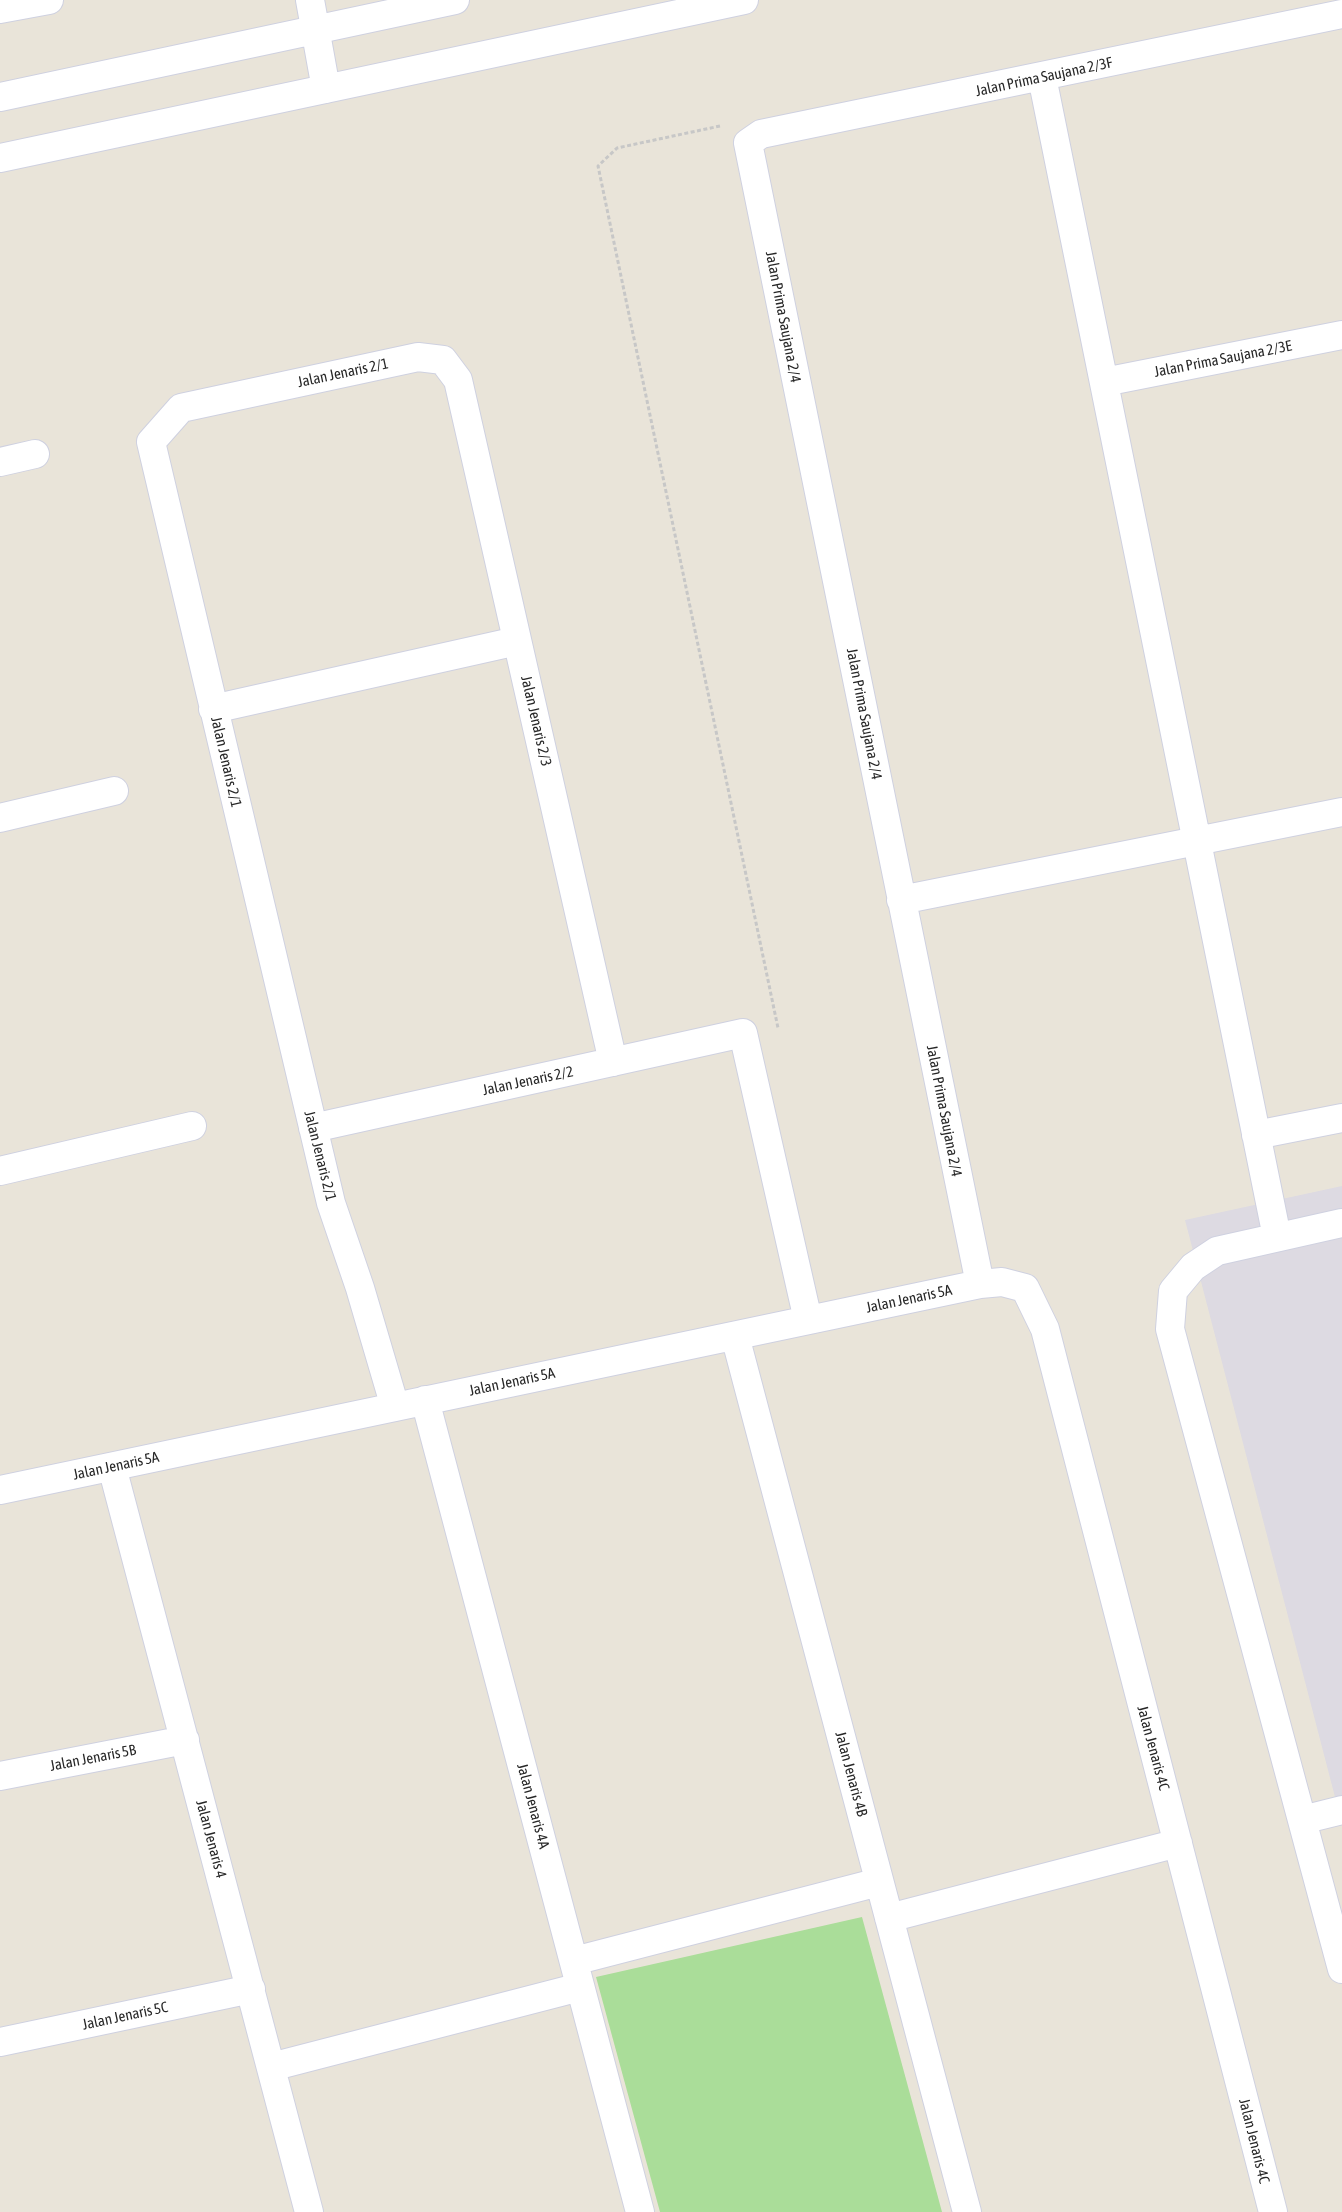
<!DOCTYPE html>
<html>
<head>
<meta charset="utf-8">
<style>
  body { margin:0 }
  canvas { display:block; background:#e9e4d9 }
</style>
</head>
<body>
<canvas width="1342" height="2212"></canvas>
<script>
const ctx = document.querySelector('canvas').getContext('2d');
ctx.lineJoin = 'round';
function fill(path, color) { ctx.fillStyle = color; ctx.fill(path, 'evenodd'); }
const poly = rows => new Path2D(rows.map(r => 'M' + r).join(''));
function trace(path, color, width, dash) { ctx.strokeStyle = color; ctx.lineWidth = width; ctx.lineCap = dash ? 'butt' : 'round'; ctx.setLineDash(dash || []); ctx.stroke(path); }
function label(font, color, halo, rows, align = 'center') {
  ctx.font = font + ' "Asap Condensed",sans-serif'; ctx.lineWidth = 5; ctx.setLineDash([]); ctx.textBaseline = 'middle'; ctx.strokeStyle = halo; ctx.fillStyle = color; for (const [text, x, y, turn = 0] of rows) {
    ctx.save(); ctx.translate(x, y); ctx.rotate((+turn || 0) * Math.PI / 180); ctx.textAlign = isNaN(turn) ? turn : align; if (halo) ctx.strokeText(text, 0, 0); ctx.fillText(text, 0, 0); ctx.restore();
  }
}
const industrial = poly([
  [1342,1186,1342,1824,1185,1220]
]);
const green = poly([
  [862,1917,942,2212,660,2212,596,1977]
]);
const path = poly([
  [720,126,617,148,598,166,778,1028]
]);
const minor = poly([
  [310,0,326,89],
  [0,9,49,0],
  [1042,77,1277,1237],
  [0,97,455,0],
  [0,158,744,0],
  [1104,382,1342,335],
  [0,462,35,454],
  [213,709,517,641],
  [0,818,114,791],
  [901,900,1342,812],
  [313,1128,743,1033,808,1320],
  [1256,1135,1342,1118],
  [0,1171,192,1126],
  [1342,1223,1217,1251,1193,1267,1173,1291,1170,1329,1342,1969],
  [980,1284,748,143,761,134,1342,14],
  [735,1336,967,2212],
  [425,1400,640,2212],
  [395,1407,360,1288,331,1203,151,442,181,408,418,357,443,360,458,380,613,1062],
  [112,1467,309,2212],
  [0,1490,980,1284,1002,1282,1025,1288,1045,1329,1273,2212],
  [0,1776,185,1740],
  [1302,1820,1342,1810],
  [889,1918,1178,1843],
  [574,1961,879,1882],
  [0,2042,251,1989],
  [271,2067,580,1987]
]);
const streetNames = [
  ["Jalan Prima Saujana 2/3F",1044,77,-12],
  ["Jalan Prima Saujana 2/4",783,317,79],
  ["Jalan Prima Saujana 2/3E",1223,359,-11],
  ["Jalan Jenaris 2/1",343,373,-12],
  ["Jalan Prima Saujana 2/4",864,714,79],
  ["Jalan Jenaris 2/3",536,721,77],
  ["Jalan Jenaris 2/1",226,762,77],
  ["Jalan Jenaris 2/2",528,1081,-12],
  ["Jalan Prima Saujana 2/4",944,1111,79],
  ["Jalan Jenaris 2/1",320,1156,76],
  ["Jalan Jenaris 5A",909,1299,-12],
  ["Jalan Jenaris 5A",512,1382,-12],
  ["Jalan Jenaris 5A",116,1466,-12],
  ["Jalan Jenaris 4C",1153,1748,75],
  ["Jalan Jenaris 5B",93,1758,-11],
  ["Jalan Jenaris 4B",851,1774,75],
  ["Jalan Jenaris 4A",533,1806,75],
  ["Jalan Jenaris 4",211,1839,75],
  ["Jalan Jenaris 5C",125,2016,-12],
  ["Jalan Jenaris 4C",1254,2141,76]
];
fill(industrial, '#dddae2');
fill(green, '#ad9');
trace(minor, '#cfd1e0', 30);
trace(path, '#c7c7c7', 3, [4, 2.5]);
trace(minor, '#fff', 28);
label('15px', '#272727', '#fff', streetNames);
</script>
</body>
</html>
